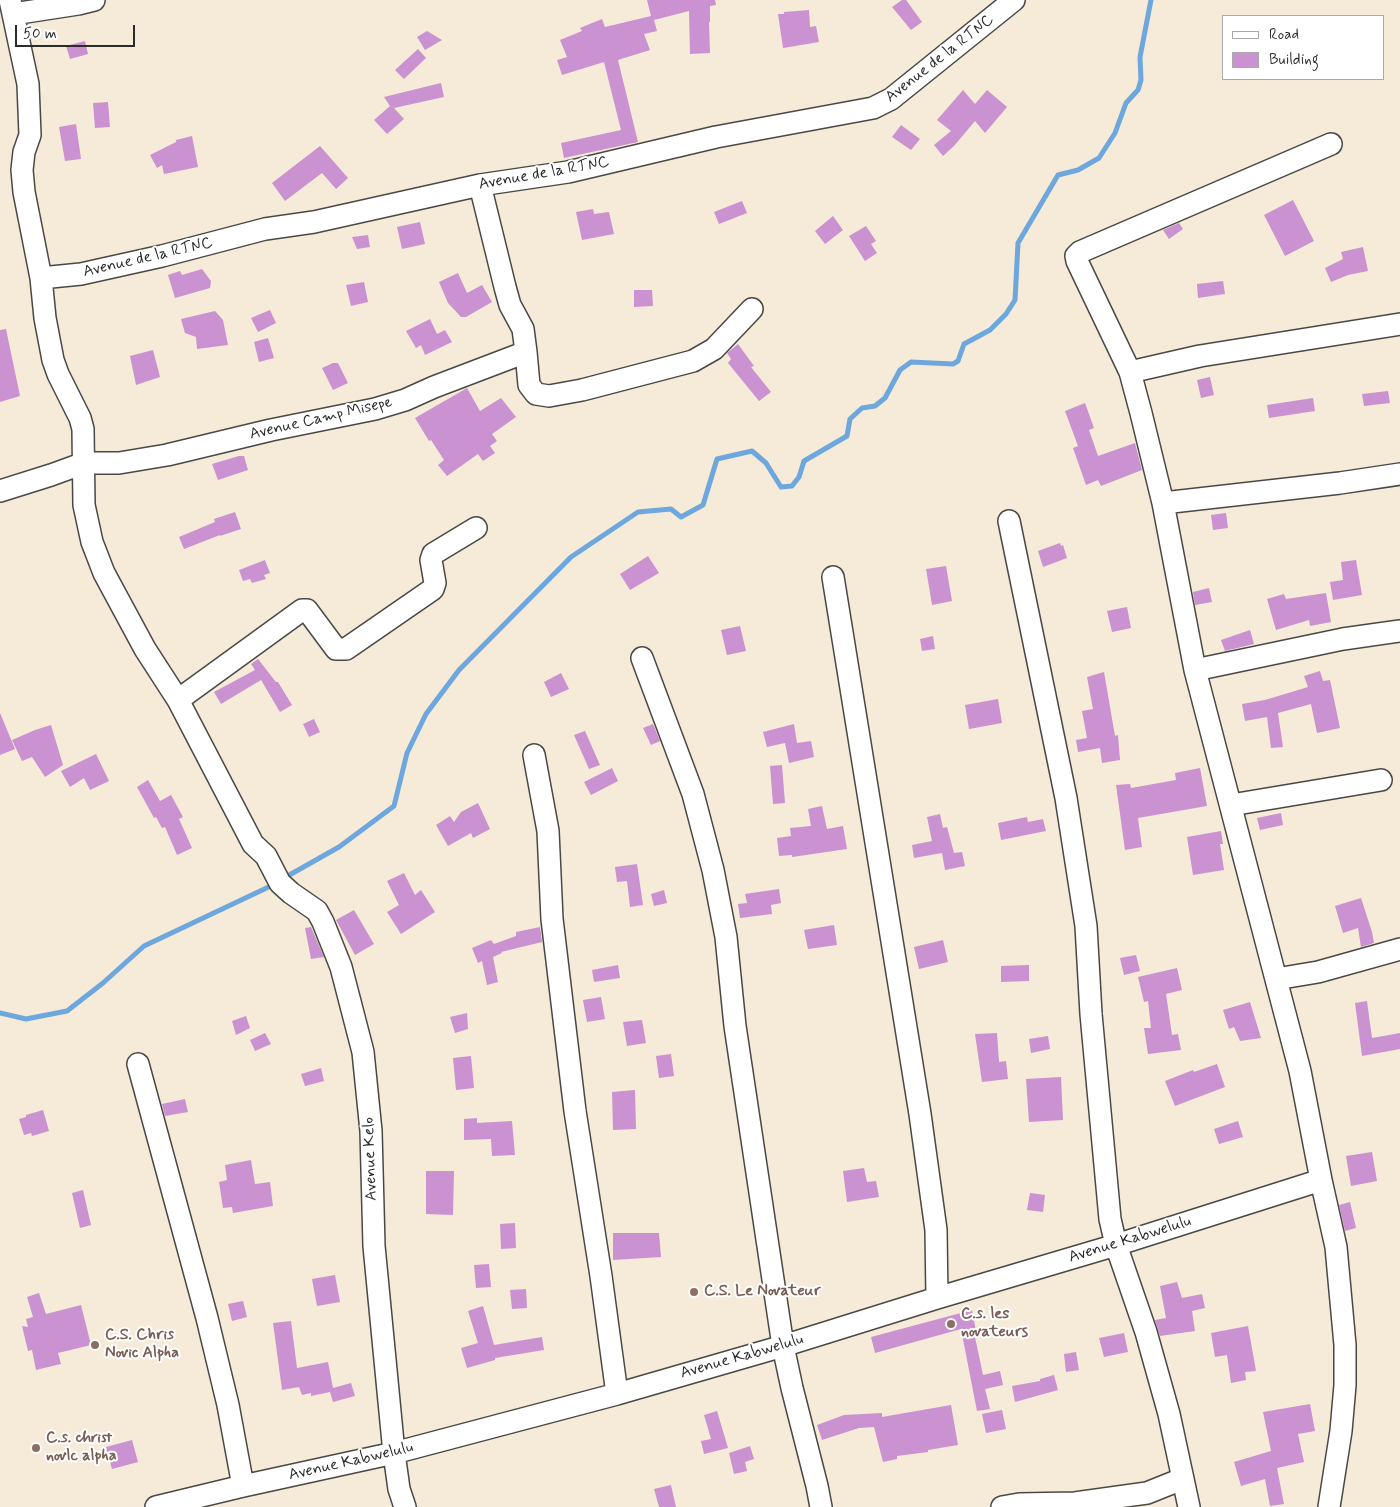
<!DOCTYPE html>
<html>
<head>
<meta charset="utf-8">
<style>
  body { margin:0 }
  #map { position:relative; width:1400px; height:1507px; overflow:hidden; background:#f5ebd8; font-family:Mynerve,sans-serif }
  canvas { display:block }
  .legend { position:absolute; left:1222px; top:15px; width:162px; height:65px; box-sizing:border-box; background:#fff; border:1px solid #aaa; margin:0; padding:6px 9px; list-style:none; font-size:15px; color:#2b2b2b }
  .legend li { display:flex; align-items:center; gap:10px; height:25px }
  .legend b { width:25px; border:1px solid #aaa }
  .scale { position:absolute; left:15px; top:25px; width:120px; height:22px; box-sizing:border-box; border:2px solid #2b2b2b; border-top:0; padding-left:6px; font-size:15px; line-height:18px; white-space:nowrap; color:#2b2b2b; -webkit-text-stroke:4px #fff; paint-order:stroke }
</style>
</head>
<body>
<div id="map">
<canvas width="1400" height="1507"></canvas>
<ul class="legend">
<li><b style="height:6px;background:#fff"></b>Road</li>
<li><b style="height:14px;background:#ca92d1"></b>Building</li>
</ul>
<div class="scale">50 m</div>
</div>
<script>
const ctx = document.querySelector('canvas').getContext('2d');
ctx.lineJoin = 'round';
const poly = rows => new Path2D(rows.map(r => 'M' + r).join(''));
function trace(path, color, width, dash) { ctx.strokeStyle = color; ctx.lineWidth = width; ctx.lineCap = dash ? 'butt' : 'round'; ctx.setLineDash(dash || []); ctx.stroke(path); }
function fill(path, color) { ctx.fillStyle = color; ctx.fill(path, 'evenodd'); }
function label(font, color, halo, rows, align = 'center') {
  ctx.font = font + ' Mynerve,sans-serif'; ctx.lineWidth = 4; ctx.setLineDash([]); ctx.textBaseline = 'middle'; ctx.strokeStyle = halo; ctx.fillStyle = color; for (const [text, x, y, turn = 0] of rows) {
    ctx.save(); ctx.translate(x, y); ctx.rotate((+turn || 0) * Math.PI / 180); ctx.textAlign = isNaN(turn) ? turn : align; if (halo) ctx.strokeText(text, 0, 0); ctx.fillText(text, 0, 0); ctx.restore();
  }
}
const stream = poly([
  [284,878,339,847,394,806,407,753,426,714,459,670,571,557,638,512,671,509,681,517,703,505,717,459,752,451,766,463,781,487,792,486,799,477,804,461,847,436,850,419,862,408,875,406,885,398,900,370,911,362,953,364,958,361,964,344,990,330,1006,314,1015,300,1018,243,1058,175,1078,170,1099,158,1115,133,1126,103,1138,90,1141,80,1140,57,1151,0],
  [0,1013,26,1019,67,1011,103,983,144,946,275,884]
]);
const building = poly([
  [647,0,715,0,716,5,710,6,710,22,709,22,710,53,690,54,689,11,654,20,657,31,644,34,650,50,618,60,638,142,564,158,561,143,621,130,604,62,562,75,557,60,567,57,560,40,582,31,580,28,602,19,605,27,651,16],
  [902,0,906,0,922,22,911,30,892,7],
  [809,10,810,27,816,26,819,42,783,48,778,14,784,14,784,12],
  [427,31,442,40,425,50,417,37],
  [85,41,88,54,70,59,66,46],
  [418,49,426,58,404,79,395,70],
  [441,83,444,97,394,108,404,119,387,134,374,120,390,106,384,97],
  [963,90,975,104,987,90,1007,107,985,133,975,121,954,146,943,156,934,145,951,131,937,120],
  [108,102,110,127,95,128,93,103],
  [76,124,81,159,65,161,59,127],
  [901,125,920,139,911,150,892,137],
  [192,136,198,167,164,174,162,165,157,168,150,155,176,142,176,140],
  [320,146,348,178,336,189,322,173,285,201,272,183],
  [1293,200,1314,241,1285,256,1264,215],
  [742,201,747,213,719,224,714,212],
  [593,209,594,214,609,212,614,234,582,240,576,212],
  [833,216,843,230,825,244,815,231],
  [420,222,425,244,402,249,397,227],
  [1179,223,1183,229,1169,239,1163,230],
  [866,226,876,241,871,244,877,253,865,261,849,236],
  [368,235,370,247,357,249,352,237],
  [1363,247,1368,271,1348,275,1331,282,1325,268,1343,259,1341,252],
  [202,269,211,281,210,288,175,298,168,275,180,271,182,275],
  [458,273,467,293,482,285,492,302,466,317,461,317,448,303,439,282],
  [1223,281,1225,294,1198,298,1197,284],
  [364,282,368,302,351,306,346,285],
  [634,290,652,290,653,306,634,307],
  [270,310,276,323,258,332,251,318],
  [215,311,223,320,228,345,197,349,196,337,185,333,181,319],
  [430,319,437,334,445,330,452,342,425,355,421,345,416,348,406,331],
  [6,329,20,396,0,402,0,330],
  [268,338,274,358,259,362,254,342],
  [738,344,754,366,751,367,771,392,759,401,728,363,731,359,727,353],
  [153,350,160,377,136,385,130,356],
  [333,363,338,363,348,383,333,390,322,368],
  [1210,377,1214,395,1201,398,1197,380],
  [467,388,480,411,501,398,516,417,492,434,497,441,490,446,495,453,483,461,478,454,447,476,438,465,444,460,431,440,429,441,415,418],
  [1388,391,1390,403,1364,406,1362,394],
  [1313,398,1315,411,1269,418,1267,405],
  [1085,403,1094,428,1089,430,1098,456,1135,443,1142,470,1101,486,1098,480,1086,485,1073,448,1078,446,1065,411],
  [239,456,244,456,248,470,218,480,212,464],
  [235,512,241,529,220,536,220,535,184,549,179,537,215,522,214,519],
  [1226,513,1228,528,1213,530,1211,515],
  [1060,543,1061,546,1063,545,1067,558,1043,567,1038,551],
  [648,556,659,573,630,590,620,574],
  [265,560,270,573,264,575,266,579,252,583,250,579,243,581,239,570],
  [1356,560,1362,595,1333,600,1330,582,1343,580,1341,562],
  [946,566,952,601,932,605,926,569],
  [1209,588,1212,602,1195,605,1193,592],
  [1326,593,1331,622,1310,626,1309,620,1276,630,1267,599,1284,594,1286,599],
  [1127,607,1131,628,1112,632,1107,611],
  [740,626,746,651,727,655,721,630],
  [1250,630,1254,644,1225,651,1221,640],
  [933,636,935,649,922,651,920,639],
  [258,659,276,682,278,682,292,705,280,712,261,680,221,704,214,692,255,670,251,664],
  [1320,671,1323,681,1330,680,1340,728,1317,733,1311,704,1278,713,1283,747,1271,748,1267,717,1245,721,1242,704,1265,700,1308,687,1304,676],
  [1104,672,1115,736,1118,735,1120,760,1102,763,1100,748,1078,752,1076,740,1087,738,1082,711,1093,709,1087,677],
  [561,673,569,689,551,697,544,682],
  [998,699,1002,723,969,729,965,705],
  [0,713,15,749,0,755],
  [314,719,320,732,309,737,303,724],
  [653,724,660,741,651,745,643,728],
  [794,724,797,743,811,741,814,757,789,763,785,743,767,747,763,732],
  [51,725,63,765,45,777,32,757,22,761,12,740,35,730],
  [585,731,600,765,589,769,574,735],
  [96,754,109,781,90,790,84,778,70,787,61,771],
  [782,765,785,803,773,804,770,766],
  [612,768,618,781,591,795,584,782],
  [1200,768,1207,806,1138,818,1142,847,1125,850,1116,785,1130,784,1131,788,1176,780,1175,773],
  [148,780,160,801,171,795,183,817,179,819,192,848,177,855,165,827,162,828,156,817,154,818,137,787],
  [478,803,490,829,473,838,471,833,448,846,436,825,450,816,454,822,461,812],
  [822,806,827,829,843,826,847,849,792,857,792,855,779,856,777,838,791,836,790,828,811,826,808,809],
  [1281,813,1283,825,1260,830,1257,818],
  [940,814,943,828,947,827,954,853,962,852,965,866,945,870,942,853,914,858,912,845,932,841,927,817],
  [1027,817,1028,822,1043,819,1046,831,1001,840,998,823],
  [1221,831,1223,844,1220,844,1224,870,1193,875,1187,837],
  [637,864,643,905,630,907,627,881,617,882,615,867],
  [404,873,415,895,421,890,435,912,401,934,387,912,399,905,387,881],
  [779,889,781,903,771,905,772,914,740,918,738,904,747,903,745,894],
  [664,890,667,903,654,906,651,894],
  [1361,898,1372,932,1374,943,1361,947,1358,928,1343,933,1335,906],
  [354,910,374,944,355,955,336,920],
  [834,925,837,945,808,949,804,930],
  [311,927,324,957,311,959,305,928],
  [540,927,542,942,501,952,502,953,493,957,498,982,487,985,482,961,478,963,472,948,491,940,494,944,516,936,516,932],
  [943,940,948,962,919,969,914,947],
  [1136,955,1140,971,1124,975,1120,958],
  [618,965,620,978,594,982,592,970],
  [1029,965,1029,981,1001,982,1001,966],
  [1177,968,1182,990,1166,994,1172,1035,1178,1034,1181,1050,1148,1054,1144,1028,1151,1028,1148,1001,1144,1002,1138,977],
  [601,997,605,1019,587,1022,583,1000],
  [1367,1001,1372,1038,1400,1033,1400,1049,1362,1056,1355,1003],
  [1250,1002,1261,1038,1240,1041,1234,1027,1229,1029,1223,1010],
  [467,1013,468,1029,455,1033,450,1017],
  [246,1016,250,1028,236,1035,232,1021],
  [642,1020,646,1043,627,1046,623,1022],
  [265,1033,271,1044,255,1051,250,1040],
  [997,1033,999,1062,1006,1061,1008,1079,982,1082,975,1034],
  [1048,1036,1050,1049,1031,1053,1029,1039],
  [671,1054,674,1076,659,1078,656,1056],
  [471,1056,474,1088,456,1090,453,1058],
  [1217,1064,1225,1087,1175,1106,1165,1081,1193,1070,1194,1072],
  [321,1068,324,1081,305,1086,301,1074],
  [1061,1077,1063,1120,1029,1122,1026,1079],
  [635,1090,636,1129,613,1130,612,1092],
  [185,1099,188,1112,165,1116,162,1104],
  [43,1110,49,1131,32,1136,31,1133,24,1135,19,1119,26,1117,26,1115],
  [477,1118,477,1123,512,1121,515,1155,492,1156,491,1139,464,1140,464,1119],
  [1238,1121,1243,1137,1219,1144,1214,1129],
  [1372,1152,1377,1181,1351,1186,1346,1156],
  [251,1160,255,1184,270,1182,273,1206,233,1213,232,1207,223,1208,219,1182,227,1180,225,1165],
  [864,1168,867,1182,876,1181,879,1197,847,1202,843,1171],
  [426,1171,454,1171,453,1215,426,1214],
  [83,1190,91,1225,80,1228,72,1193],
  [1030,1193,1045,1195,1043,1212,1027,1210],
  [1350,1202,1356,1228,1345,1231,1339,1205],
  [515,1223,516,1248,501,1249,500,1224],
  [613,1233,659,1233,661,1257,613,1260],
  [489,1264,491,1287,476,1288,474,1265],
  [335,1275,340,1302,317,1306,312,1279],
  [1177,1282,1182,1298,1202,1294,1205,1308,1192,1311,1195,1331,1160,1336,1155,1320,1166,1318,1160,1286],
  [526,1289,527,1308,512,1309,510,1290],
  [39,1293,46,1314,81,1305,91,1345,58,1353,61,1364,36,1370,32,1350,28,1351,22,1326,28,1327,26,1319,33,1317,27,1297],
  [243,1301,247,1317,232,1321,228,1304],
  [483,1306,494,1345,542,1337,544,1350,495,1358,495,1360,467,1368,461,1348,478,1343,468,1311],
  [972,1310,977,1336,975,1337,983,1375,1000,1371,1003,1385,985,1389,990,1409,977,1411,961,1329,875,1353,871,1337],
  [291,1321,297,1368,328,1362,333,1388,351,1383,355,1396,333,1402,330,1392,311,1396,311,1393,302,1395,299,1387,282,1390,273,1323],
  [1248,1326,1256,1371,1245,1372,1246,1380,1231,1383,1227,1355,1215,1357,1211,1333],
  [1124,1333,1128,1352,1104,1357,1099,1338],
  [1076,1352,1079,1370,1066,1372,1064,1354],
  [1054,1375,1058,1390,1015,1402,1012,1386,1040,1381,1040,1379],
  [1310,1404,1315,1431,1298,1434,1304,1462,1277,1468,1284,1504,1270,1506,1265,1479,1241,1486,1234,1462,1271,1451,1263,1412],
  [951,1405,958,1445,928,1450,928,1452,897,1456,897,1459,883,1462,874,1427,859,1428,822,1440,817,1425,844,1415,882,1413,882,1417],
  [1002,1410,1006,1429,986,1433,982,1414],
  [717,1411,728,1448,704,1454,701,1441,711,1439,704,1415],
  [132,1440,138,1462,112,1469,106,1447],
  [750,1446,754,1459,745,1462,747,1471,734,1474,729,1453],
  [671,1485,676,1507,659,1507,654,1489]
]);
const minor = poly([
  [10,0,28,84,30,135,24,152,22,170,24,192,41,278,45,318,53,360,58,374,80,418,83,429,84,505,92,542,104,573,145,649,178,700,253,844,266,856,280,883,291,893,317,911,323,922,341,967,363,1052,371,1131,374,1246,394,1453,399,1489,405,1507],
  [13,14,78,4,94,0],
  [41,278,81,274,162,256,265,229,314,222,480,185,568,172,716,137,873,108,891,99,1014,0],
  [526,352,529,385,536,394,549,396,582,390,693,361,714,349,752,309],
  [1130,372,1200,356,1400,324],
  [0,491,51,475,84,463,119,463,167,455,271,430,375,409,405,400,434,387,526,352,523,329,510,305,505,287,480,185],
  [1163,503,1340,483,1400,474],
  [1009,521,1066,798,1086,926,1091,1014,1110,1219,1116,1245,1146,1332,1169,1414,1189,1507],
  [833,577,920,1114,936,1230,937,1298],
  [642,658,693,794,713,870,726,937,735,1026,783,1346,792,1388,817,1486,821,1507],
  [1195,670,1343,639,1400,631],
  [178,700,302,610,307,610,336,649,346,649,433,589,435,583,431,560,433,554,476,528],
  [534,755,548,831,552,919,575,1111,601,1276,617,1394],
  [1231,805,1381,780],
  [1276,979,1318,972,1400,949],
  [138,1064,207,1318,228,1405,243,1486],
  [156,1507,243,1486,394,1453,617,1394,783,1346,937,1298,1116,1245,1321,1180],
  [1002,1507,1019,1504,1075,1503,1147,1493,1182,1479],
  [1329,1507,1341,1431,1345,1385,1345,1345,1336,1247,1321,1180,1300,1071,1195,670,1163,503,1141,413,1130,372,1077,261,1076,256,1080,252,1331,144]
]);
const markers = [
  [694,1292,5,"#8d6e63"],
  [951,1324,5,"#8d6e63"],
  [95,1345,5,"#8d6e63"],
  [36,1448,5,"#8d6e63"]
];
const streetNames = [
  ["Avenue de la RTNC",940,59,-38],
  ["Avenue de la RTNC",544,174,-10],
  ["Avenue de la RTNC",148,258,-13],
  ["Avenue Camp Misepe",321,419,-13],
  ["Avenue Kelo",371,1159,-92],
  ["Avenue Kabwelulu",1130,1240,-17],
  ["Avenue Kabwelulu",742,1357,-16],
  ["Avenue Kabwelulu",351,1462,-13]
];
const educationNames = [
  ["C.S. Le Novateur",704,1292],
  ["C.s. les",961,1315],
  ["novateurs",961,1333],
  ["C.S. Chris",105,1336],
  ["Novic Alpha",105,1354],
  ["C.s. christ",46,1439],
  ["novlc alpha",46,1457]
];
trace(stream, '#6da7dd', 5);
fill(building, '#ca92d1');
trace(minor, '#494845', 24);
trace(minor, '#fff', 21);
for (const [x, y, r, color] of markers) { const dot = new Path2D(); dot.arc(x, y, r, 0, 2 * Math.PI); ctx.fillStyle = color; ctx.fill(dot); trace(dot, '#fff', 2); }
label('16px', '#2b2b2b', '#fff', streetNames);
label('bold 16px', '#785e54', '#fff', educationNames, 'left');
</script>
</body>
</html>
